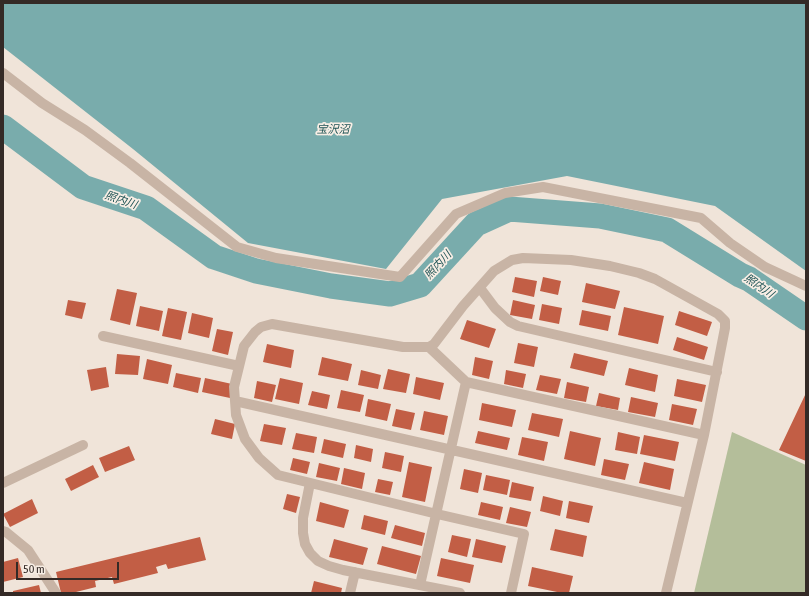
<!DOCTYPE html>
<html>
<head>
<meta charset="utf-8">
<style>
  body { margin:0 }
  #map { position:relative; width:809px; height:596px; overflow:hidden; background:#f0e4d9; font-family:"Asap Condensed",sans-serif }
  canvas { display:block }
  .frame { position:absolute; inset:0; border:4px solid #342a26; pointer-events:none }
  .scale { position:absolute; left:16px; top:562px; width:103px; height:18px; box-sizing:border-box; border:2px solid #342a26; border-top:0; padding-left:5px; font-size:12px; line-height:14px; white-space:nowrap; color:#342a26; -webkit-text-stroke:3px #f8eee5; paint-order:stroke }
</style>
</head>
<body>
<div id="map">
<canvas width="809" height="596"></canvas>
<div class="frame"></div>
<div class="scale">50 m</div>
</div>
<script>
const ctx = document.querySelector('canvas').getContext('2d');
ctx.lineJoin = 'round';
function fill(path, color) { ctx.fillStyle = color; ctx.fill(path, 'evenodd'); }
const poly = rows => new Path2D(rows.map(r => 'M' + r).join(''));
function trace(path, color, width, dash) { ctx.strokeStyle = color; ctx.lineWidth = width; ctx.lineCap = dash ? 'butt' : 'round'; ctx.setLineDash(dash || []); ctx.stroke(path); }
function label(font, color, halo, rows, align = 'center') {
  ctx.font = font + ' "Asap Condensed","Noto Sans JP",sans-serif'; ctx.lineWidth = 3.5; ctx.setLineDash([]); ctx.textBaseline = 'middle'; ctx.strokeStyle = halo; ctx.fillStyle = color; for (const [text, x, y, turn = 0] of rows) {
    ctx.save(); ctx.translate(x, y); ctx.rotate((+turn || 0) * Math.PI / 180); ctx.textAlign = isNaN(turn) ? turn : align; if (halo) ctx.strokeText(text, 0, 0); ctx.fillText(text, 0, 0); ctx.restore();
  }
}
const green = poly([
  [732,432,806,465,806,593,694,593]
]);
const water = poly([
  [3,3,806,3,806,271,715,206,567,176,442,199,386,269,248,243,133,149,3,47]
]);
const river = poly([
  [3,127,83,187,146,208,214,257,256,271,331,286,390,294,420,285,476,224,509,209,600,216,667,230,740,275,749,279,806,318]
]);
const building = poly([
  [515,277,537,281,534,297,512,292],
  [543,277,561,281,558,295,540,291],
  [586,283,620,291,615,309,582,302],
  [117,289,137,293,130,325,110,320],
  [68,300,86,303,82,319,65,315],
  [513,300,535,305,532,319,510,315],
  [542,304,562,308,559,324,539,320],
  [140,306,163,311,159,331,136,326],
  [624,307,664,316,658,344,618,335],
  [168,308,187,312,181,340,162,336],
  [582,310,611,316,608,331,579,325],
  [679,311,712,322,707,336,675,325],
  [192,313,213,318,209,338,188,333],
  [467,320,496,329,489,348,460,339],
  [217,329,233,332,228,355,212,351],
  [677,337,708,347,704,360,673,350],
  [518,343,538,347,534,367,514,363],
  [267,344,294,350,291,368,263,362],
  [574,353,608,361,604,376,570,368],
  [117,354,140,356,138,375,115,374],
  [322,357,352,364,348,381,318,375],
  [475,357,493,361,489,379,472,375],
  [147,359,172,365,168,384,143,379],
  [106,367,109,387,91,391,87,370],
  [629,368,658,375,655,392,625,385],
  [388,369,410,374,406,393,383,389],
  [361,370,381,375,378,389,358,385],
  [506,370,526,374,523,388,504,384],
  [176,373,201,378,198,393,173,387],
  [540,375,561,379,557,394,536,390],
  [416,377,444,383,440,400,413,394],
  [205,378,232,384,230,398,202,392],
  [280,378,303,383,299,404,275,399],
  [677,379,706,385,702,402,674,396],
  [257,381,276,385,272,402,254,398],
  [567,382,589,387,586,402,564,398],
  [341,390,364,395,360,412,337,408],
  [312,391,330,395,327,409,308,405],
  [599,393,620,398,618,410,596,406],
  [806,393,806,461,779,450],
  [631,397,658,403,655,417,628,412],
  [368,399,391,404,387,421,365,416],
  [482,403,516,410,512,427,479,420],
  [672,404,697,409,693,425,669,420],
  [396,409,415,413,411,430,392,426],
  [424,411,448,416,444,435,420,430],
  [532,413,563,419,559,437,528,430],
  [215,419,235,424,232,439,211,434],
  [264,424,286,428,282,445,260,441],
  [478,431,510,438,507,450,475,443],
  [570,431,601,438,595,466,564,459],
  [618,432,640,437,637,454,615,450],
  [296,433,317,437,314,453,292,449],
  [644,435,679,442,675,461,640,454],
  [522,437,548,442,544,461,518,455],
  [324,439,346,444,343,458,321,453],
  [356,445,373,449,371,462,354,458],
  [129,446,135,460,105,472,99,458],
  [385,452,404,456,401,472,382,468],
  [293,458,310,462,307,474,290,470],
  [604,459,629,464,625,480,601,475],
  [409,462,432,467,425,502,402,497],
  [644,462,674,469,670,490,639,483],
  [319,463,340,468,337,481,316,477],
  [93,465,99,477,71,491,65,479],
  [344,468,365,473,362,489,341,484],
  [464,469,482,473,478,493,460,489],
  [486,475,510,480,507,495,483,490],
  [378,479,393,482,390,495,375,492],
  [512,482,534,487,531,501,509,497],
  [287,494,300,497,296,513,283,509],
  [543,496,563,501,560,516,540,511],
  [32,499,38,513,10,527,3,514],
  [569,501,593,506,589,523,566,518],
  [320,502,349,510,344,528,316,521],
  [481,502,503,507,500,520,478,515],
  [510,507,531,512,527,527,506,523],
  [364,515,388,521,385,535,361,529],
  [395,525,425,533,422,546,391,538],
  [555,529,587,536,583,557,550,550],
  [452,535,471,539,467,557,448,552],
  [200,537,206,560,168,569,166,564,156,567,158,573,114,584,112,577,95,581,96,587,72,593,61,593,56,572],
  [334,539,368,548,363,565,329,557],
  [476,539,506,546,502,563,472,557],
  [382,546,421,556,416,574,377,564],
  [18,558,23,577,3,582,3,562],
  [441,558,474,565,470,583,437,576],
  [532,567,573,576,569,593,562,593,528,586],
  [314,581,342,588,341,593,311,593],
  [39,585,41,593,13,593,13,591]
]);
const street = poly([
  [3,73,42,103,85,130,130,163,237,247,276,258,400,277,456,214,505,193,543,187,701,218,730,243,765,267,806,286],
  [480,288,495,308,510,322,518,326,717,372],
  [103,336,239,366],
  [466,382,704,435],
  [235,401,687,503],
  [3,483,83,445],
  [310,483,303,518,303,533,305,544,310,553,318,561,329,566,343,570,460,593],
  [3,531,6,532,28,550,56,593],
  [420,585,466,382,429,347],
  [350,593,355,572],
  [511,593,524,534,437,514,278,475,259,458,245,439,236,415,234,387,244,346,255,332,261,327,272,324,403,347,429,347,434,344,463,306,494,271,512,260,523,258,571,260,610,266,639,273,655,279,718,314,725,321,725,328,704,435,666,593]
]);
const waterNames = [
  ["宝沢沼",333,130],
  ["照内川",121,200,19],
  ["照内川",438,265,-47],
  ["照内川",759,286,34]
];
fill(green, '#b4be9a');
fill(water, '#79acac');
trace(river, '#79acac', 25);
fill(building, '#c25e45');
trace(street, '#c8b4a5', 10);
label('italic 11px', '#1d5254', '#f8eee5', waterNames);
</script>
</body>
</html>
